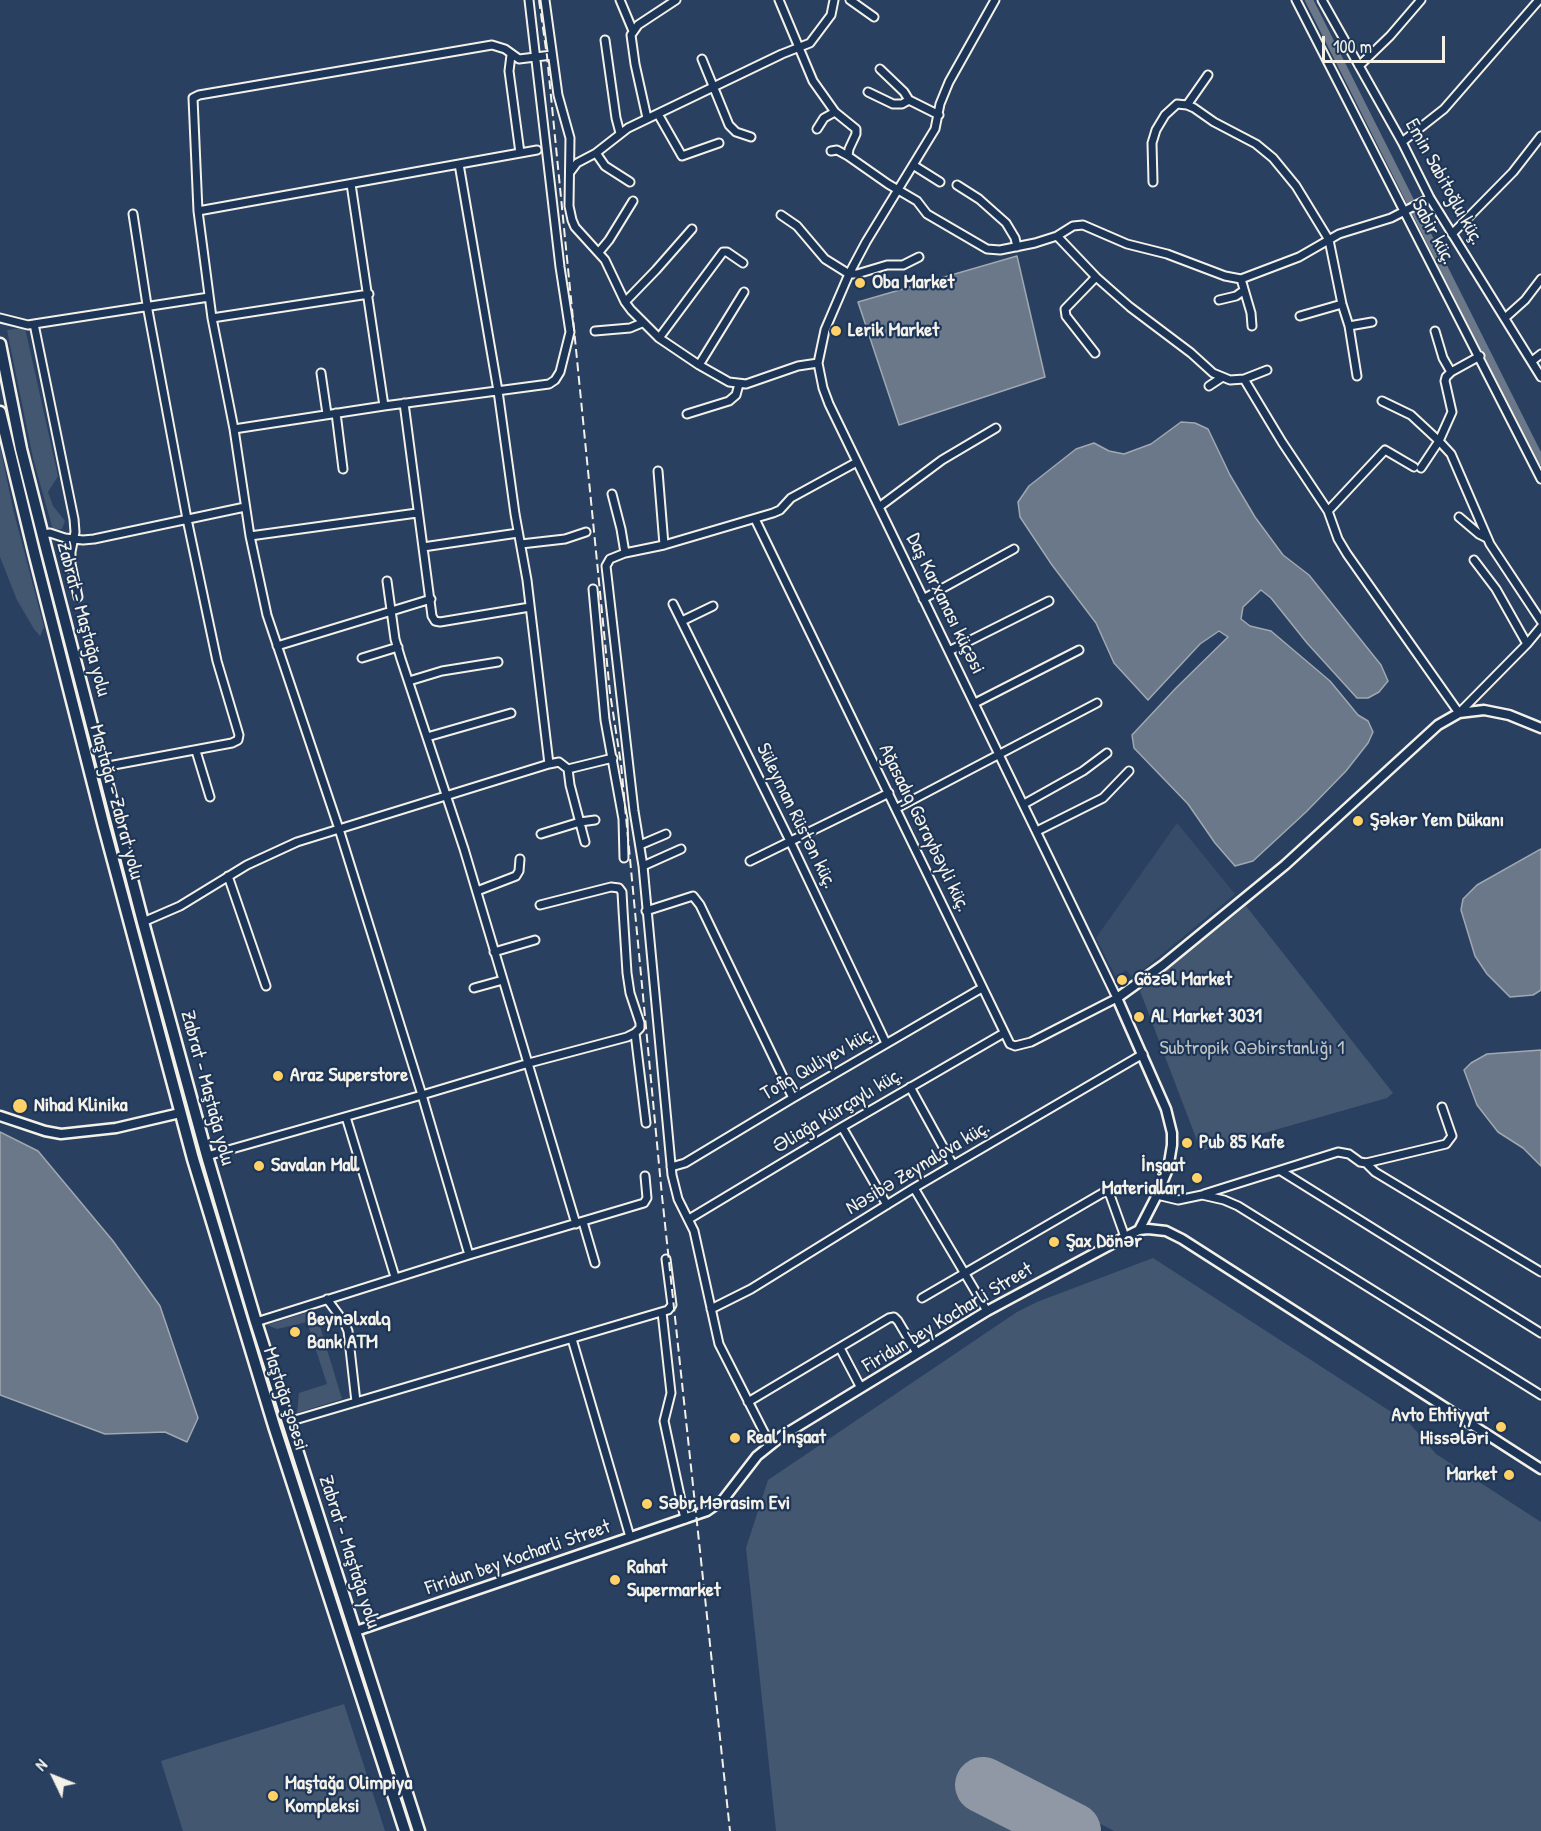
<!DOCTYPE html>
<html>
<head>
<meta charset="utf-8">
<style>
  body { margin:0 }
  #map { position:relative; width:1541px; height:1831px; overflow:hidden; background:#2a4060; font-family:"Patrick Hand",sans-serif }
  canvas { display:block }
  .north { position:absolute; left:24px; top:1747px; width:60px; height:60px; -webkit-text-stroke:4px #1d3557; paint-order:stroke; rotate:313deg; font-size:16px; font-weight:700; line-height:24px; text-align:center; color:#f4f1e8 }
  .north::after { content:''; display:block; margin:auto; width:21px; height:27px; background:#f4f1e8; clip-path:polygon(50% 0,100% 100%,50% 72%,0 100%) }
  .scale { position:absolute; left:1322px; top:36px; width:123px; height:27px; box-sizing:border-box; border:3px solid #f4f1e8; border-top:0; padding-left:8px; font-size:18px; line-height:21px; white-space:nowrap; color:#f4f1e8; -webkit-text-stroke:4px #1d3557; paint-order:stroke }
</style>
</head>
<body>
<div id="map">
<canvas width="1541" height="1831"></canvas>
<div class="north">N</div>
<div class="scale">100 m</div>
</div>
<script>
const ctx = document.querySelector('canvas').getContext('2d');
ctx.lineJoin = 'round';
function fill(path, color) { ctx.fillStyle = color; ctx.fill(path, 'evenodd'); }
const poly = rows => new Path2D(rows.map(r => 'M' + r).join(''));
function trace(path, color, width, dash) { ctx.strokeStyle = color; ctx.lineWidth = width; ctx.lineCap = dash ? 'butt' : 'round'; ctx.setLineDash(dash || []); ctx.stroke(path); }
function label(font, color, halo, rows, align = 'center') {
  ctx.font = font + ' "Patrick Hand",sans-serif'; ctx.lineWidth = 4.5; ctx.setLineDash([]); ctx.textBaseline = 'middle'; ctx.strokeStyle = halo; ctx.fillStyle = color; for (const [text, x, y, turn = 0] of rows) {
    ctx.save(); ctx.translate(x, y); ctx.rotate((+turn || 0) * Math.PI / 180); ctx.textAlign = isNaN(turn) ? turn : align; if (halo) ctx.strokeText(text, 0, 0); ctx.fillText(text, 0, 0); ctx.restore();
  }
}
const built = poly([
  [1177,823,1235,894,1133,978,1126,970,1116,977,1096,938]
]);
const green = poly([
  [25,328,58,476,48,492,53,506,65,521,62,529,53,530,33,458,7,330],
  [0,446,13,509,44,627,40,636,34,629,17,600,0,557],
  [1246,906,1393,1093,1387,1098,1201,1151,1140,991],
  [1153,1258,1410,1424,1436,1454,1541,1522,1541,1831,1114,1831,991,1767,974,1801,1032,1831,776,1831,746,1548,768,1480,1017,1312,1037,1302],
  [315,1310,342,1399,297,1413,299,1393,327,1384,307,1322,277,1329,267,1325],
  [344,1704,385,1831,183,1831,161,1761]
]);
const water = poly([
  [1017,256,1045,377,899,425,858,302,1017,256],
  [1181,422,1195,423,1208,429,1230,475,1255,517,1283,555,1309,575,1381,665,1388,681,1379,692,1368,698,1357,698,1307,643,1271,598,1261,590,1243,607,1241,619,1250,626,1271,631,1330,681,1358,715,1368,721,1373,732,1368,743,1346,771,1306,812,1253,861,1235,866,1215,843,1188,804,1134,748,1132,735,1176,688,1228,637,1219,631,1200,644,1148,700,1114,663,1096,623,1052,565,1020,517,1018,502,1029,486,1076,449,1094,443,1109,451,1124,454,1151,444,1181,422],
  [1541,849,1541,990,1533,995,1510,997,1487,974,1475,956,1461,910,1463,899,1477,885,1541,849],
  [1541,1050,1541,1166,1523,1148,1498,1132,1477,1105,1464,1070,1471,1063,1487,1054,1541,1050],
  [0,1132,38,1151,113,1241,160,1306,198,1418,187,1442,165,1432,105,1434,0,1395,0,1132]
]);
const canal = poly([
  [1309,0,1541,461]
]);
const runway = poly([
  [983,1785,1073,1831]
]);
const minor = poly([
  [545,0,558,95,570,138,569,206,572,220,575,227,605,260,625,302,631,310,659,338,699,365,729,382,746,384,798,366,818,363],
  [620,0,633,31],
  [779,0,813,81,835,112,856,129,856,134,849,149,848,156,888,184,917,201,927,214,987,249,1000,250,1035,243,1057,236,1073,226,1083,225,1127,244,1167,254,1225,276,1241,279,1299,257,1339,234,1391,218,1430,198],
  [850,0,874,17],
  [1296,0,1541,479],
  [1322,0,1402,142,1430,198,1541,377],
  [605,40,616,118,620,133],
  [511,55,509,71,520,153],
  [702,59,729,125,736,132,751,137],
  [1359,66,1390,36,1421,0],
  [880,69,904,92,909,100,939,115],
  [868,92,893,104,902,104,909,100],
  [1187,105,1208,75],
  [658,114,682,156,719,143],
  [647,118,635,64,631,35,638,25,676,0],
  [817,129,824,118,835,112],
  [1402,142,1444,109,1539,0],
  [831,151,837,150,848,156],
  [596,153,605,166,630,182],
  [459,164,498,391,515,514,527,580,549,764],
  [913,165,940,182],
  [571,171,577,163,596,153,628,128,782,54,810,43,831,15,834,0],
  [1153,182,1152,143,1156,130,1165,115,1177,104,1187,105,1194,108,1214,122,1256,144,1273,158,1296,186,1329,240,1342,304,1349,326,1357,376],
  [351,184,384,406],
  [957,185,979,199,1006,223,1015,238,1017,247],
  [198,211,537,150],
  [781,215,797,226,825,259,849,274,857,274,887,265,903,265,919,257],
  [1452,234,1513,172,1541,136],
  [1057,236,1096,277,1130,307,1191,353,1213,373,1230,380,1244,379,1282,442,1328,511,1338,539,1347,554,1459,713,1527,644,1541,627],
  [599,252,609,240,633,201],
  [1241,279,1251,313,1252,326],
  [1219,300,1236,296,1243,291],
  [625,302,656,270,692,229],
  [1300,316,1342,304],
  [0,318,28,325,34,324,209,297],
  [212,318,369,294],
  [1505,318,1525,300,1541,279],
  [34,324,74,519,75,532,71,552,71,564,78,597],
  [1349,326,1372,322],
  [595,331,630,328,642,323],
  [1435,331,1443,358,1451,372],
  [659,338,723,252,727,252,743,263],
  [1095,353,1066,316,1065,309,1096,277],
  [1480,356,1451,372,1446,377,1445,381,1452,412,1439,441,1451,454,1490,544,1541,621],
  [1532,361,1541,354],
  [699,365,744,292],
  [321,373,327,414],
  [1244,379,1267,370],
  [1209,386,1221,378],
  [1382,401,1411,415,1439,441,1421,468],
  [404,403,432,616,435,621,440,622,530,607],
  [336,413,343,469],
  [687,414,729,401,736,395,739,384],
  [234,429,384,406,549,384,555,380,560,372,570,332,560,267,529,0],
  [658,471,664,545],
  [612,494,621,529,625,553,610,559,606,566,634,811,643,866,672,1175,678,1199,694,1231,719,1344,770,1444],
  [879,507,942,460,996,428],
  [1328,511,1385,450,1414,467],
  [1459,517,1479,534,1487,538],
  [755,519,1010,1044,1015,1046,1031,1042,1117,998,829,404,823,388,818,363,825,330,849,274,866,242,935,129,940,104,949,82,995,0],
  [42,534,50,533,65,538,83,540,94,539,245,507],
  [250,536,417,513],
  [521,544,565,539,586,532],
  [423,547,518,533],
  [625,553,664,545,773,513,780,510,791,498,857,462],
  [1474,560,1496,589,1527,644],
  [387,581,395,639,401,659,464,849,576,1224],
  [593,589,605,720,623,819,624,858],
  [923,599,1014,549],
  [673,604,790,841,886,1043],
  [682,621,713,606],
  [277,646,431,599],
  [949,651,1049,601],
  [362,658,398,647],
  [409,681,442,671,498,662],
  [975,703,1079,650],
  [427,737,511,713],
  [196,751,210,797],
  [103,767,232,743,238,740,239,735,217,661,187,519,147,305,133,214],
  [568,769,570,785,585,842],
  [1024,804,1083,771,1107,753],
  [897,808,1097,703],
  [1037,831,1103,798,1129,771],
  [541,834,580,822,595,820],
  [640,845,666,834],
  [750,861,889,793],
  [643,866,681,849],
  [228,876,266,986],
  [477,891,516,876,519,871,520,859],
  [646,911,693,896,700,905,793,1098],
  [143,922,180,906,247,865,297,842,549,764,559,762,568,769,613,758],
  [494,952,535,940],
  [474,988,503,980],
  [635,1033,646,1123],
  [910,1087,953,1165],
  [346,1117,395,1277],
  [842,1127,887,1205],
  [207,1156,422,1095,529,1063,627,1037,635,1033,640,1028,640,1023,630,993,627,973,623,910,622,892,619,888,611,887,540,905],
  [1366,1163,1375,1172,1541,1272],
  [671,1167,685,1163,793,1098,982,988],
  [1281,1171,1541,1333],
  [914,1188,987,1311],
  [1204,1194,1338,1152,1349,1154,1360,1162,1366,1163,1446,1144,1452,1136,1442,1107],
  [1157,1195,1178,1200,1202,1195,1224,1200,1238,1206,1541,1395],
  [689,1219,842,1127,1004,1033],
  [583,1222,595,1263],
  [469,1255,422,1095,339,829,267,615,250,536,234,429,212,318,198,211,193,98,199,95,492,45,505,49,519,59,552,55],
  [922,1298,1106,1191,1110,1195,1125,1237],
  [327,1299,344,1322,348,1331,356,1402],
  [711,1309,751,1289,914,1188,1143,1054],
  [662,1312,671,1393,664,1421,685,1519],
  [256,1322,469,1255,644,1203,647,1198,645,1176],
  [572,1339,630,1537],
  [840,1348,861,1388],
  [748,1402,889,1318,894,1317,898,1321,917,1353],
  [288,1422,668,1310,672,1305,666,1259]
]);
const tertiary = poly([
  [0,1116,45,1131,61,1134,116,1128,180,1113],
  [1139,1230,1157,1195,1168,1169,1172,1145,1172,1133,1166,1109,1117,998,1163,965,1285,865,1438,725,1459,713,1484,710,1509,715,1541,728],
  [356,1631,707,1511,723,1500,757,1456,782,1436,987,1311,1125,1237,1139,1230,1148,1229,1166,1231,1182,1239,1541,1469]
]);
const primary = poly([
  [0,344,21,449,46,548,143,922,207,1156,256,1322,419,1831],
  [0,412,34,552,104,827,193,1159,274,1426,405,1831]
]);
const rail = poly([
  [539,0,547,56,610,693,621,764,662,1196,730,1831]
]);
const markers = [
  [860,283,6,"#ffd166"],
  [836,331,6,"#ffd166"],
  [1358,821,6,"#ffd166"],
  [1122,980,6,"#ffd166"],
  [1139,1017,6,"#ffd166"],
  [278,1076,6,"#ffd166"],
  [20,1106,8,"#ffd166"],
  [1187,1143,6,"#ffd166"],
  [259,1166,6,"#ffd166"],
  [1197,1178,6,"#ffd166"],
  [1054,1242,6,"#ffd166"],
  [295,1332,6,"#ffd166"],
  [1501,1427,6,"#ffd166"],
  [735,1438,6,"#ffd166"],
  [1509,1475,6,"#ffd166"],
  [647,1504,6,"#ffd166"],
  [615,1580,6,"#ffd166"],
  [273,1796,6,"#ffd166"]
];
const streetNames = [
  ["Emin Sabitoğlu küç.",1444,182,61],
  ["Sabir küç.",1433,232,62],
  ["Daş Karxanası küçəsi",945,604,64],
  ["Zabrat - Maştağa yolu",83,619,75],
  ["Maştağa - Zabrat yolu",116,802,75],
  ["Süleyman Rüstən küç.",796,816,64],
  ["Ağasadıq Gəraybəyli küç.",924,828,64],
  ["Tofiq Quliyev küç.",818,1064,-30],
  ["Zabrat - Maştağa yolu",207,1088,75],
  ["Əliağa Kürçaylı küç.",838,1111,-31],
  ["Nəsibə Zeynalova küç.",918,1168,-31],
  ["Firidun bey Kocharli Street",948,1318,-31],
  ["Maştağa şosesi",285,1399,72],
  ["Zabrat - Maştağa yolu",349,1552,72],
  ["Firidun bey Kocharli Street",518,1558,-19]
];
const poiNames = [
  ["Oba Market",872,283],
  ["Lerik Market",848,331],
  ["Şəkər Yem Dükanı",1370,821],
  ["Gözəl Market",1134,980],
  ["AL Market 3031",1151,1017],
  ["Araz Superstore",290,1076],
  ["Nihad Klinika",34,1106],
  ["Pub 85 Kafe",1199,1143],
  ["Savalan Mall",271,1166],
  ["İnşaat",1185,1166,"right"],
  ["Materialları",1185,1189,"right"],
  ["Şax Dönər",1066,1242],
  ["Beynəlxalq",307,1320],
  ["Bank ATM",307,1343],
  ["Avto Ehtiyyat",1489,1416,"right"],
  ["Hissələri",1489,1439,"right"],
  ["Real İnşaat",747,1438],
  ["Market",1497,1475,"right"],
  ["Səbr Mərasim Evi",659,1504],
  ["Rahat",627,1568],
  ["Supermarket",627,1591],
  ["Maştağa Olimpiya",285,1784],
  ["Kompleksi",285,1807]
];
const parkNames = [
  ["Subtropik Qəbirstanlığı 1",1252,1049]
];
fill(built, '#374c69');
fill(green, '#445771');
fill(water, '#6a788a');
trace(water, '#a1a8b0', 1.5);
trace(canal, '#6a788a', 8);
trace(runway, '#8f98a4', 56);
trace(minor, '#f4f1e8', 11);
trace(tertiary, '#f4f1e8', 13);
trace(primary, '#f4f1e8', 15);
trace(minor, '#1d3557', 7);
trace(tertiary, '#1d3557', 8);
trace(primary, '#1d3557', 10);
trace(rail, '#f4f1e8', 2, [9, 4.5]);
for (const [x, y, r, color] of markers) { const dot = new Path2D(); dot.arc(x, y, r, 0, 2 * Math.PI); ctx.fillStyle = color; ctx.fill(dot); trace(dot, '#1d3557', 2); }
label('20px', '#f4f1e8', '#1d3557', streetNames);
label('bold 20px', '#f4f1e8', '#1d3557', poiNames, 'left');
label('20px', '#bfc3c4', '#1d3557', parkNames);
</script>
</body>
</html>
